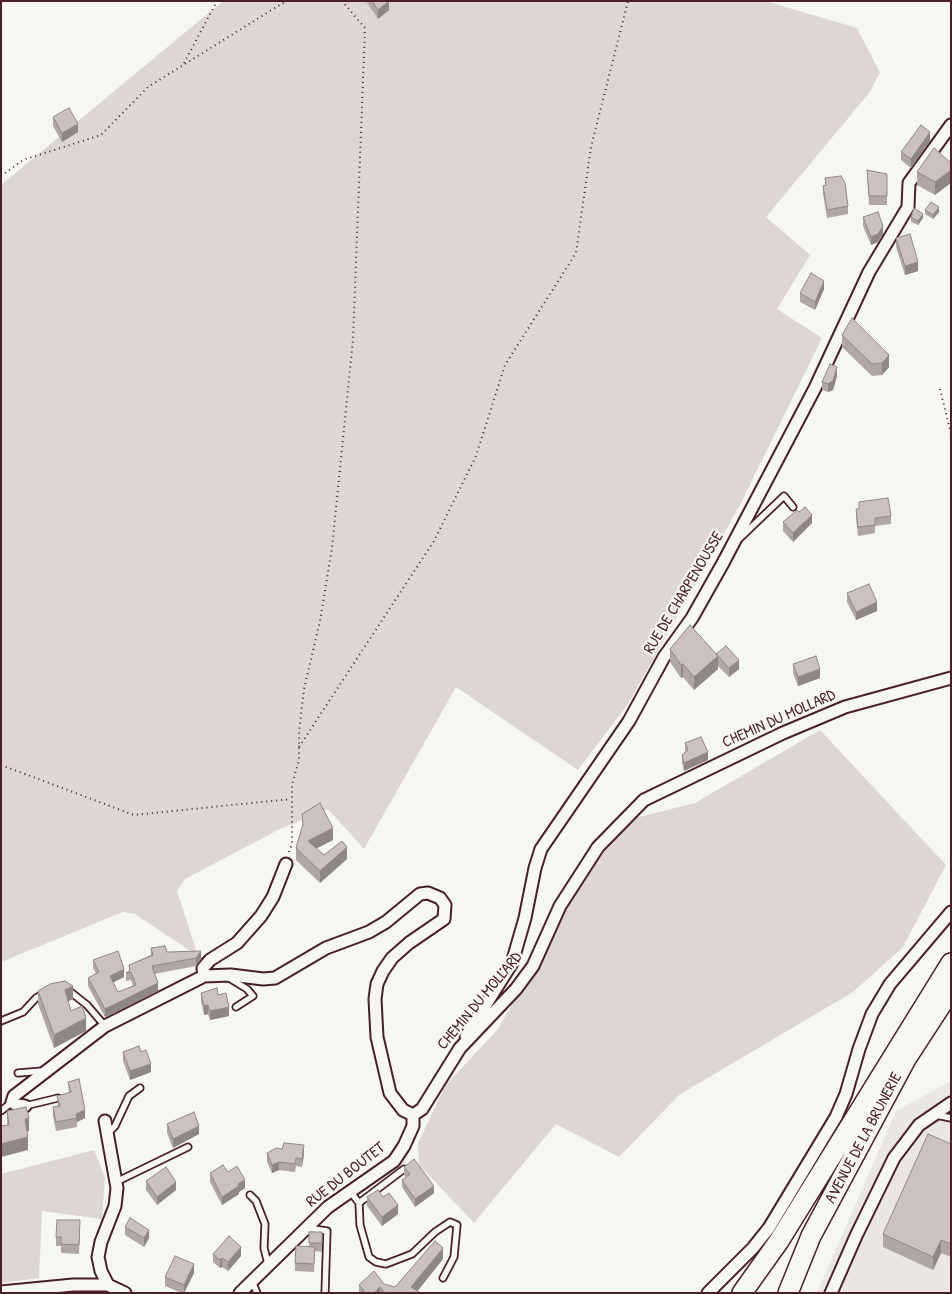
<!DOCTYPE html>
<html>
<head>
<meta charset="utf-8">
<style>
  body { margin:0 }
  #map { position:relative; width:952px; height:1294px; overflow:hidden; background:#f6f6f2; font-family:"Patrick Hand",sans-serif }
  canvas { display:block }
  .frame { position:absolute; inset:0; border:2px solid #4a1f2b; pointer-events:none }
</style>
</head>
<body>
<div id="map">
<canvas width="952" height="1294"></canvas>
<div class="frame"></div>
</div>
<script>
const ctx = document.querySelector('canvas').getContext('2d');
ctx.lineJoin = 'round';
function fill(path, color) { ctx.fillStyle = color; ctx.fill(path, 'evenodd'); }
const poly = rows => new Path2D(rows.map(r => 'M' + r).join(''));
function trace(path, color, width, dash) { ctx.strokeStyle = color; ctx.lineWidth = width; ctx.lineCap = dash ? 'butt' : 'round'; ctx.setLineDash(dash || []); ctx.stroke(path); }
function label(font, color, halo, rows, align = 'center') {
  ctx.font = font + ' "Patrick Hand",sans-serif'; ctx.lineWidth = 4.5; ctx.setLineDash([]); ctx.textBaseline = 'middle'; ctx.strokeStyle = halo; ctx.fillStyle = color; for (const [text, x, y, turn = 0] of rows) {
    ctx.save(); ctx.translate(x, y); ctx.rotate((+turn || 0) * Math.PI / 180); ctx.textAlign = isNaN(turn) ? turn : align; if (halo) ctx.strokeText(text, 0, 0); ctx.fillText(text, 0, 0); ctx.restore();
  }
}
const built = poly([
  [951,1081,951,1293,817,1293,896,1111]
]);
const green = poly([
  [223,1,765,1,857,28,880,73,869,93,766,217,810,255,777,309,822,338,741,503,628,704,578,770,456,687,364,849,328,809,280,829,185,879,177,891,198,956,135,914,123,912,1,962,1,185],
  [820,730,946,865,903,947,853,992,679,1095,619,1157,556,1124,474,1223,419,1165,418,1143,445,1086,498,1029,589,869,635,818,695,803],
  [94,1150,105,1177,102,1219,42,1211,39,1278,1,1283,1,1174]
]);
const path = poly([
  [184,63,217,1],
  [1,176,23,160,101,135,148,87,286,1],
  [940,389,951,434],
  [299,747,434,541,476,456,505,365,576,253,591,147,628,1],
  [1,765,134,815,291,799],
  [289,852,292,844,292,785,299,760,299,732,304,689,320,621,332,548,353,340,365,28,342,1]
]);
const service = poly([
  [740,538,784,496,793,507],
  [229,978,247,989,253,996,236,1007],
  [68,990,87,1005,105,1026],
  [1,1021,23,1012,36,998,45,993],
  [18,1073,42,1071],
  [25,1106,58,1098],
  [1,1111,12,1102],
  [936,1115,951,1118],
  [108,1133,115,1126,129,1096,140,1088],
  [116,1182,188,1147],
  [350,1191,359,1203,360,1225,369,1257,376,1262,386,1264,412,1254,435,1232,450,1222,457,1225,454,1257,443,1278],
  [250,1195,256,1201,265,1224,264,1248,268,1264],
  [359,1203,404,1169],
  [307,1228,327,1231,325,1293],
  [252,1281,257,1293]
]);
const minor = poly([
  [204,976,203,968,210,960,237,943,261,916,273,897,286,864],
  [466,1036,512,963,525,918,535,868,541,849,629,721,664,657,692,618,723,563,815,388,869,272,908,207,909,183,951,125],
  [25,1106,17,1105,12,1102,14,1096,105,1026,204,976,231,975,263,979,275,978,326,948,369,932,386,922,420,894,428,893,440,898,445,905,444,919,409,943,392,958,383,971,377,984,375,999,377,1037,390,1093,403,1110,413,1115,422,1109,460,1048,516,989,533,966,560,906,598,847,644,800,783,733,845,707,951,678],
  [105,1121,117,1188,115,1206,101,1242,98,1257,101,1271,108,1285],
  [1,1292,73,1285,108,1285,125,1293],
  [240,1293,328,1207,394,1161,404,1146,413,1126,413,1115],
  [708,1293,753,1248,769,1228,836,1117,846,1094,859,1049,872,1014,890,984,951,912],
  [831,1293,856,1236,894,1158,919,1125,951,1103]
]);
const primary = poly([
  [742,1293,779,1241,951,963],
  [788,1293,811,1236,906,1059,951,990]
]);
const wall = poly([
  [366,1,389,1,389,10,378,19],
  [53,117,78,132,62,142,53,126],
  [930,141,911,168,901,160,901,152],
  [951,163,935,195,917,185,917,172],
  [867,170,887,174,887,205,869,205],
  [825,178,848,206,848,214,827,218,823,193,823,186,825,185],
  [925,210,939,212,933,219,925,214],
  [863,217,883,234,878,242,871,245,863,226],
  [911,217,923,218,918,225,911,222],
  [896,238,918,271,905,275,896,247],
  [824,289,815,310,800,302,800,293],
  [842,335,889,367,882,375,872,376,842,347],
  [837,376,833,390,828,392,822,390,822,382],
  [856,509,891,516,891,524,875,526,875,533,858,536,856,517],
  [799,512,812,523,793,542,783,531,783,522],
  [847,593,877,611,856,620,847,602],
  [670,649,716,654,739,669,729,677,718,666,718,669,694,690,683,677,681,678,670,662],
  [793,664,820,678,798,686,793,673],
  [685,743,708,760,684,771,682,763,682,755,685,752],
  [302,814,333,840,316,848,324,855,347,859,320,883,296,860,296,848,303,827],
  [151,948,167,952,201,959,196,966,154,974,158,991,105,1017,88,986,88,978,96,973,93,968,93,960,124,977,113,982,118,992,133,986,131,980,126,981,126,973,129,971,129,965,151,955],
  [38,991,73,999,68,1001,71,1011,86,1031,54,1048,38,1004],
  [201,993,218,995,229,1016,210,1020,208,1014,204,1015,201,1001],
  [123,1052,141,1052,151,1072,130,1080,123,1061],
  [68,1082,85,1118,77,1122,77,1127,56,1131,53,1116,53,1107,58,1106,57,1096,69,1093],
  [7,1111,29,1131,27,1132,28,1150,7,1125],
  [167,1124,199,1134,173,1148,167,1133],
  [951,1144,951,1257,941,1253,933,1270,883,1247,883,1234],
  [267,1153,304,1154,302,1167,296,1166,295,1172,279,1170,272,1173,267,1162],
  [404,1167,434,1193,415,1207,402,1187,402,1180,406,1177,404,1175],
  [228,1172,245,1188,239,1192,239,1194,222,1205,210,1182,210,1173],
  [146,1181,176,1190,157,1205,146,1190],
  [367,1197,383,1197,398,1214,382,1226,367,1206],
  [125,1227,149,1238,144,1247,125,1235],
  [80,1229,79,1254,61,1253,61,1246,56,1246,56,1237],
  [309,1232,322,1232,322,1252,315,1251,314,1272,295,1271,295,1263,309,1247],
  [213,1254,241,1256,228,1271,222,1267,220,1268,213,1262],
  [443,1259,417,1291,421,1293,359,1293,359,1285,384,1284,395,1287],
  [194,1273,184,1293,182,1293,165,1286,165,1277]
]);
const shadedWall = poly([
  [389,1,389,10,378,19,378,10],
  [78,124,78,132,62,142,62,133],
  [930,132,930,141,911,168,911,159],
  [951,170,951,183,935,195,935,182],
  [939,207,939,212,933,219,933,215],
  [923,214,923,218,918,225,918,221],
  [883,226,883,234,878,242,871,245,871,237],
  [918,262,918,271,905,275,905,266],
  [824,281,824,289,815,310,815,302],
  [889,355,889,367,882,375,882,363],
  [837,367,837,376,833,390,828,392,828,384],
  [812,515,812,523,793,542,793,533],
  [877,602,877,611,856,620,856,612],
  [718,656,718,669,694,690,694,677],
  [739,660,739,669,729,677,729,668],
  [683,664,683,677,681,678,681,665],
  [820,669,820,678,798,686,798,677],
  [708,752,708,760,684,771,684,763],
  [333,828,333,840,308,853,308,841],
  [347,847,347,859,320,883,320,871],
  [201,951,201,959,196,966,196,958],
  [124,969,124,977,110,984,110,976],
  [158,983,158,991,105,1017,105,1009],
  [73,986,73,999,65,1003,65,990],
  [208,1005,208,1014,204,1015,204,1006],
  [229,1007,229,1016,210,1020,210,1011],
  [86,1018,86,1031,54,1048,54,1035],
  [151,1064,151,1072,130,1080,130,1071],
  [85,1110,85,1118,77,1122,76,1114],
  [29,1118,29,1131,25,1132,25,1119],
  [199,1126,199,1134,173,1148,173,1139],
  [28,1137,28,1150,1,1157,1,1144],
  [304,1145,304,1154,302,1167,302,1159],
  [279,1162,279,1170,272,1173,272,1165],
  [245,1180,245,1188,239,1192,239,1194,222,1205,222,1197,238,1184],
  [176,1182,176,1190,157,1205,157,1197],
  [434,1186,434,1193,415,1207,415,1199],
  [398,1205,398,1214,382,1226,382,1217],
  [149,1230,149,1238,144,1247,144,1238],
  [941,1240,941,1253,933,1270,933,1257],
  [241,1247,241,1256,228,1271,228,1262],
  [443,1248,443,1259,416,1293,411,1287],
  [222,1258,222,1267,220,1268,220,1260],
  [194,1264,194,1273,184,1293,184,1285],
  [380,1287,380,1293,374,1293]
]);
const building = poly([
  [372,1,389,1,378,10,372,1],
  [69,108,78,124,62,133,53,117,69,108],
  [921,125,930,132,911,159,901,152,921,125],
  [934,148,951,163,951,170,935,182,917,172,934,148],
  [867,170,887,174,887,196,869,196,867,170],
  [841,176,845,183,848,206,827,210,823,186,826,185,825,178,841,176],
  [931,202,939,207,933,215,925,210,931,202],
  [914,208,923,214,918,221,911,217,914,208],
  [878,212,883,226,878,234,871,237,863,217,878,212],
  [910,234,918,262,905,266,896,238,910,234],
  [811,273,824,281,815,302,800,293,811,273],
  [852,318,889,355,882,363,872,364,842,335,852,318],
  [830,364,837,367,833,381,828,384,822,382,830,364],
  [888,498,891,516,875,518,875,525,858,527,856,509,859,509,859,502,888,498],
  [805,507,812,515,793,533,783,522,797,510,799,512,805,507],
  [869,584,877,602,856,612,847,593,869,584],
  [690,625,718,656,694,677,683,664,681,665,670,649,690,625],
  [726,646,739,660,729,668,716,654,726,646],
  [816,656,820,669,798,677,793,664,816,656],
  [701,737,708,752,684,763,682,755,688,750,685,743,701,737],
  [320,803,333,828,308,841,324,855,342,841,347,847,320,871,296,848,303,824,302,814,320,803],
  [165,946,167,952,201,951,196,958,152,966,158,983,105,1009,88,978,99,972,93,960,118,951,124,969,110,976,118,992,136,985,131,972,126,973,130,970,129,965,153,955,151,948,165,946],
  [65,981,73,986,65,990,71,1011,82,1006,86,1018,54,1035,38,991,50,984,65,981],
  [217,988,218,995,226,993,229,1007,210,1011,208,1005,204,1006,201,993,217,988],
  [139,1046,141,1052,146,1050,151,1064,130,1071,123,1052,139,1046],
  [79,1079,85,1110,76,1114,77,1118,56,1122,53,1107,60,1106,57,1096,71,1092,68,1082,79,1079],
  [26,1107,29,1118,25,1119,28,1137,1,1144,1,1126,9,1125,7,1111,26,1107],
  [194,1112,199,1126,173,1139,167,1124,194,1112],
  [928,1134,951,1144,951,1244,941,1240,933,1257,883,1234,928,1134],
  [284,1143,304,1145,302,1159,296,1158,295,1164,279,1162,272,1165,267,1153,276,1148,282,1149,284,1143],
  [414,1159,434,1186,415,1199,402,1180,410,1174,404,1167,414,1159],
  [223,1165,228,1172,237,1166,245,1180,238,1184,239,1186,222,1197,210,1173,223,1165],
  [166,1167,176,1182,157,1197,146,1181,166,1167],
  [378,1190,383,1197,389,1193,398,1205,382,1217,367,1197,378,1190],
  [130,1218,149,1230,144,1238,125,1227,130,1218],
  [57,1220,80,1220,79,1245,61,1244,61,1237,56,1237,57,1220],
  [309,1232,322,1232,322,1243,309,1243,309,1232],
  [229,1236,241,1247,228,1262,222,1258,220,1260,213,1254,229,1236],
  [435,1241,443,1248,411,1287,421,1293,385,1293,380,1287,374,1293,366,1293,359,1285,374,1271,384,1284,395,1287,435,1241],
  [296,1246,315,1247,314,1264,295,1263,296,1246],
  [175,1256,194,1264,184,1285,165,1277,175,1256]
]);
const streetNames = [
  ["RUE DE CHARPENOUSSE",684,593,-59],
  ["CHEMIN DU MOLLARD",779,719,-24],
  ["CHEMIN DU MOLLARD",480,1001,-50],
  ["AVENUE DE LA BRUNERIE",864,1138,-62],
  ["RUE DU BOUTET",346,1175,-38]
];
fill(built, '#e9e6e3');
fill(green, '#ddd6d5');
trace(service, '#4a1f2b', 9);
trace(minor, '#4a1f2b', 15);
trace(primary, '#4a1f2b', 22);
trace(path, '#4a1f2b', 2, [1, 4]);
trace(service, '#f6f6f2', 5.5);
trace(minor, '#f6f6f2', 11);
trace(primary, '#f6f6f2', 19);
fill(wall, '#afa6a5');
fill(shadedWall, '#8f8786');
fill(building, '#ccc1c0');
trace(building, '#8f8786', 1);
label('16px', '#4a1f2b', '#f6f6f2', streetNames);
</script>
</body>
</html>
